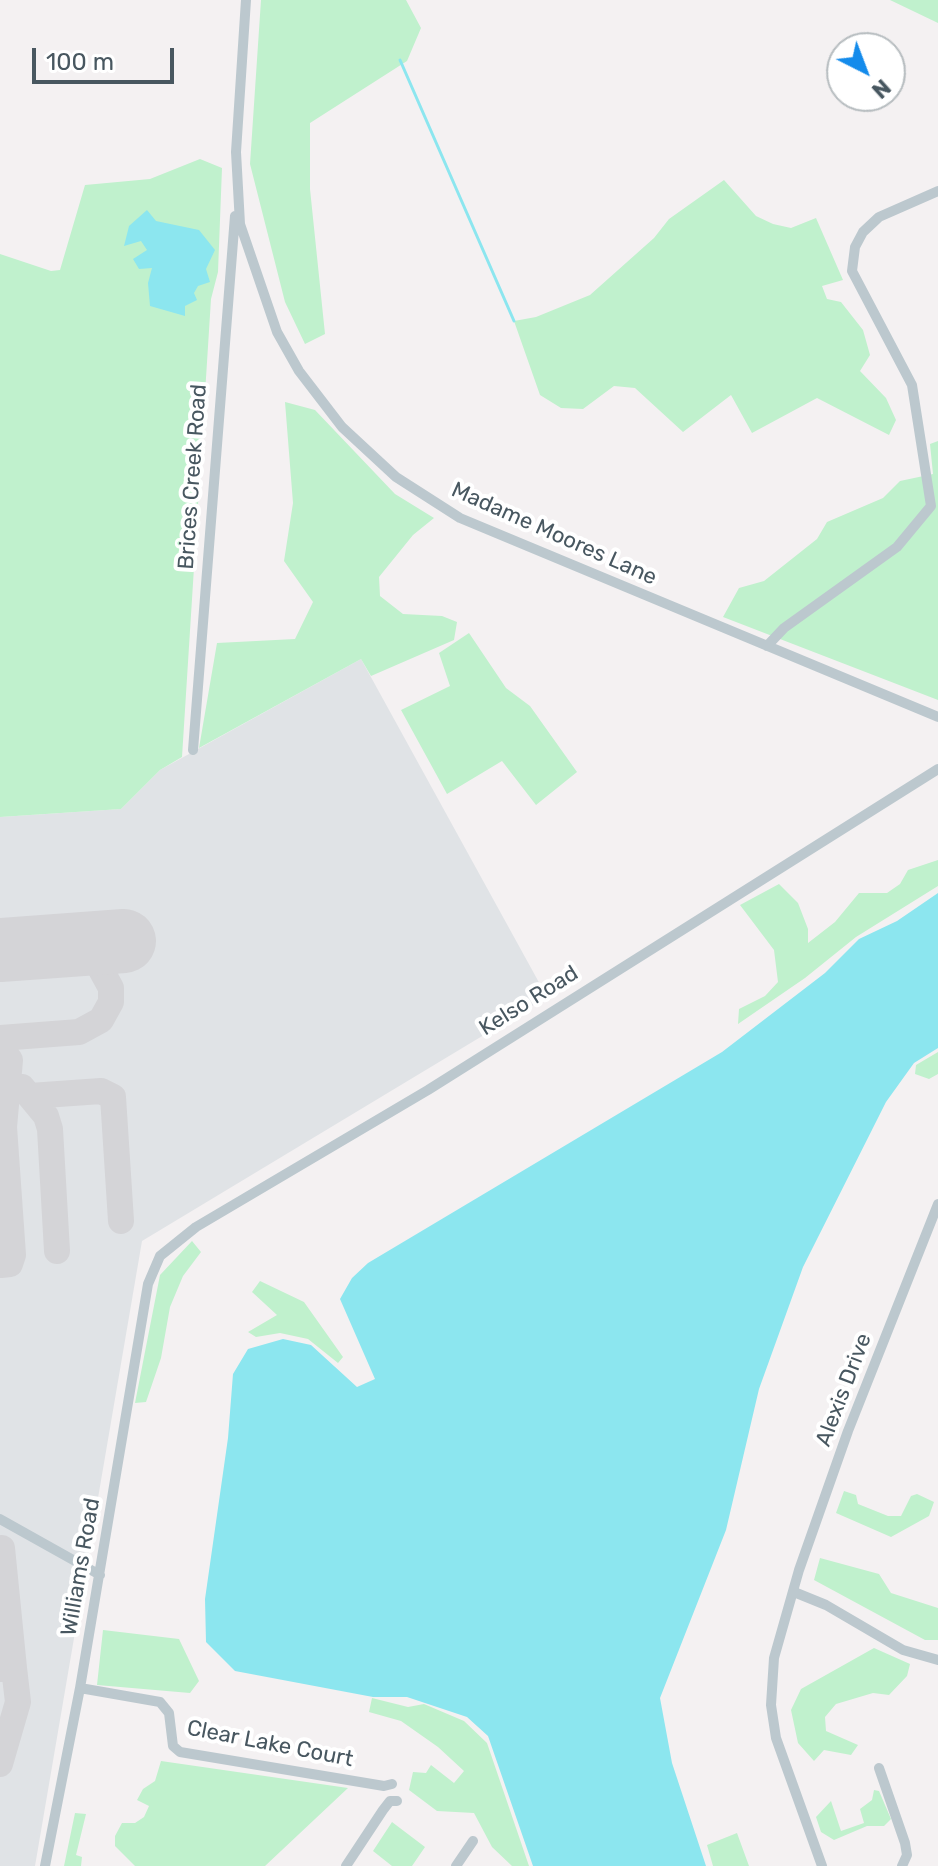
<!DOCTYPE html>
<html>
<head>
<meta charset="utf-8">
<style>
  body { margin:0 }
  #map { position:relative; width:938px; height:1866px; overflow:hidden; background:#f4f1f2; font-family:Rubik,sans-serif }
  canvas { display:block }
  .north { position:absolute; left:826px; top:32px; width:80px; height:80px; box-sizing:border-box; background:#fff; border:2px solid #b6bcbf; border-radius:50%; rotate:138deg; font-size:22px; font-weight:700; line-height:32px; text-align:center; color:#485760 }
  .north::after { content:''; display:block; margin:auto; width:28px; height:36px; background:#148beb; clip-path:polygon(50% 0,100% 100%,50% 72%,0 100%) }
  .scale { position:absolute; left:32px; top:48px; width:142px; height:36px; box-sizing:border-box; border:4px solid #485760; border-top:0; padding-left:10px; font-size:24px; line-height:28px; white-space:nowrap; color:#485760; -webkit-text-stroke:6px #fff; paint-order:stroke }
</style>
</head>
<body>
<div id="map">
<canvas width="938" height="1866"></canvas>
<div class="north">N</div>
<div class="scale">100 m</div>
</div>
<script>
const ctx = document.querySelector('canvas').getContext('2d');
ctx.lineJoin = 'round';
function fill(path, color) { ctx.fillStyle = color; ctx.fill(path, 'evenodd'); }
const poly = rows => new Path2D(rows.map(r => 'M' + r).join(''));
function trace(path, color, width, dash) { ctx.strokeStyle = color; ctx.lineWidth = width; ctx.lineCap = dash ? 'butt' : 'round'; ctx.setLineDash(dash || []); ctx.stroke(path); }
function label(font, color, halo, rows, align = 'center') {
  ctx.font = font + ' Rubik,sans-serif'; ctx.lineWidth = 8; ctx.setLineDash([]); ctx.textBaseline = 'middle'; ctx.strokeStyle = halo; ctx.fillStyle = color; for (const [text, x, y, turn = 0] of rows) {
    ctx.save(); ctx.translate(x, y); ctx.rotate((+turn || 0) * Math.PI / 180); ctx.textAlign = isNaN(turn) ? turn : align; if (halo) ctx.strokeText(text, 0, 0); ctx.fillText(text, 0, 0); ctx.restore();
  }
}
const airport = poly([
  [361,659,547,997,142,1241,35,1866,0,1866,0,817,121,809,160,770]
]);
const green = poly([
  [261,0,406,0,421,28,407,61,310,123,310,189,325,334,305,344,285,302,250,164],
  [890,0,938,0,938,23],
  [200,159,222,168,218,272,211,299,182,757,160,770,121,809,0,817,0,254,51,271,60,270,85,185,150,179],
  [724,180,756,216,773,224,791,228,816,218,843,280,822,286,827,299,841,302,863,330,870,355,860,371,886,398,896,420,889,435,817,398,752,433,731,395,683,432,635,388,614,386,583,409,561,408,540,395,514,321,536,317,590,295,654,238,669,219],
  [285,402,315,410,395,494,434,518,413,535,379,577,380,596,403,614,442,616,457,622,454,640,371,676,361,659,199,748,217,643,295,639,313,602,284,561,293,503],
  [938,441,938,700,723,617,739,588,764,581,817,539,827,522,883,498,900,481,933,474,930,444],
  [469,633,506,688,530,706,577,772,536,805,502,761,447,794,401,710,450,686,439,653],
  [938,860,938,886,856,937,805,978,738,1024,739,1009,765,996,778,982,774,950,740,905,779,884,798,903,808,929,808,943,835,922,859,893,887,893,900,884,908,870],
  [938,1052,938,1074,929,1079,915,1074,916,1065],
  [192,1241,201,1252,183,1276,170,1307,161,1358,146,1402,135,1403,160,1275],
  [260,1281,304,1302,343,1357,338,1363,308,1339,280,1333,256,1337,248,1332,277,1315,252,1292],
  [844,1491,856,1495,858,1504,888,1516,901,1516,911,1496,917,1494,934,1502,929,1516,891,1537,836,1513],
  [820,1558,879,1574,891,1593,938,1608,938,1640,925,1640,814,1580],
  [103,1630,179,1639,199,1681,190,1693,97,1685],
  [874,1648,910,1664,907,1676,889,1695,873,1693,836,1704,825,1717,826,1731,858,1745,851,1755,824,1750,814,1761,798,1743,791,1710,801,1689],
  [372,1698,408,1707,424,1704,464,1721,487,1743,529,1866,512,1866,492,1847,474,1813,437,1811,409,1790,413,1772,426,1773,431,1765,454,1783,464,1771,438,1747,401,1721,369,1712],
  [161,1761,348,1788,265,1866,135,1866,115,1846,115,1836,122,1823,135,1823,144,1817,149,1806,137,1800,143,1789,155,1781],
  [874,1790,879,1791,891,1819,884,1826,867,1826,834,1840,821,1832,816,1817,831,1801,841,1831,864,1823,860,1809,872,1800],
  [75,1813,86,1814,76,1855,82,1857,81,1866,64,1866],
  [392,1822,425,1847,412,1866,392,1866,373,1851],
  [737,1833,749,1866,713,1866,707,1845]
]);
const water = poly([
  [147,210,156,221,199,230,215,250,206,269,210,282,198,286,194,293,197,300,185,306,185,316,150,306,148,283,152,268,139,269,133,259,147,250,141,241,124,246,129,226],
  [938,893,938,1048,914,1063,886,1102,803,1267,759,1389,726,1530,660,1698,672,1763,706,1866,533,1866,488,1736,467,1717,407,1697,373,1697,235,1671,206,1642,205,1599,228,1438,233,1374,248,1349,283,1339,311,1345,357,1387,375,1379,340,1299,352,1278,368,1263,722,1052,825,973,859,939,897,921]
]);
const stream = poly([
  [400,60,514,321]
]);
const taxiway = poly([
  [0,1038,79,1032,101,1020,111,1002,111,988,87,944],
  [0,1046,10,1060,4,1127,13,1255,10,1264,1,1265],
  [22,1087,46,1116,50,1129,57,1251],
  [30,1096,101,1091,113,1097,121,1221],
  [0,1669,14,1668,2,1548],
  [0,1764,18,1702,14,1668]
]);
const runway = poly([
  [0,950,124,941]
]);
const minor = poly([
  [246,0,236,152,240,224,277,332,299,371,342,427,396,477,460,518,938,717],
  [767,646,784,628,897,547,931,506,912,385,852,271,855,247,863,232,879,217,938,191],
  [193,750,235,216],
  [0,1519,100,1575],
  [794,1592,826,1605,903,1650,938,1660],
  [80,1688,160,1702,169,1713,173,1746,180,1752,384,1786,392,1784],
  [879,1768,905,1843,907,1855,902,1866],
  [45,1866,80,1688,148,1284,160,1256,196,1227,428,1090,938,769],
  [346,1866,383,1810,390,1801,397,1801],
  [456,1866,473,1841],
  [822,1866,776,1738,771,1705,774,1658,799,1570,848,1431,938,1204]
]);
const streetNames = [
  ["Brices Creek Road",193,477,-86],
  ["Madame Moores Lane",554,534,24],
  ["Kelso Road",529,1001,-32],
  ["Alexis Drive",844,1390,-69],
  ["Williams Road",81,1567,-80],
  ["Clear Lake Court",270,1744,11]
];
fill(airport, '#e0e3e6');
fill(green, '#c0f1cd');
fill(water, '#8ce6ef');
trace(stream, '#8ce6ef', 3);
trace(taxiway, '#d4d4d7', 26);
trace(runway, '#d4d4d7', 64);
trace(minor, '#bcc8ce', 10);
label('22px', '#485760', '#fff', streetNames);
</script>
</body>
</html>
